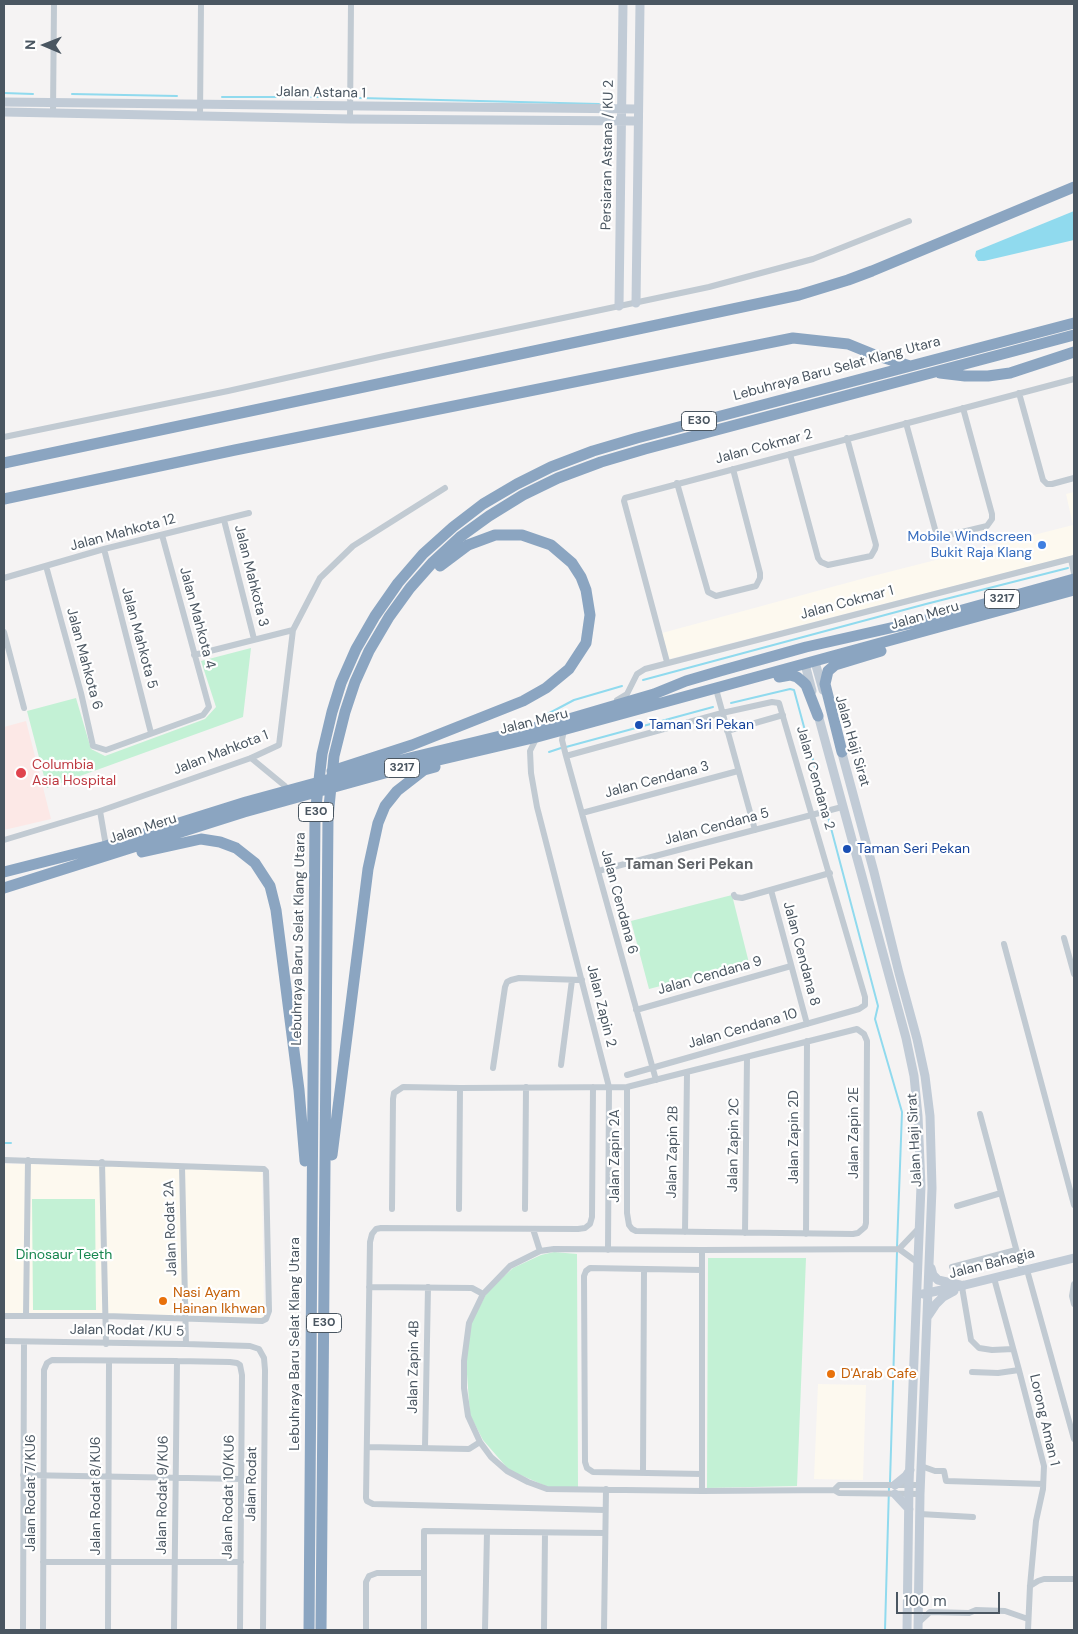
<!DOCTYPE html>
<html>
<head>
<meta charset="utf-8">
<style>
  body { margin:0 }
  #map { position:relative; width:1078px; height:1634px; overflow:hidden; background:#f5f3f3; font-family:"DM Sans",sans-serif }
  canvas { display:block }
  .frame { position:absolute; inset:0; border:5px solid #4a5661; pointer-events:none }
  .north { position:absolute; left:20px; top:20px; width:50px; height:50px; -webkit-text-stroke:4px #fff; paint-order:stroke; rotate:271deg; font-size:14px; font-weight:700; line-height:20px; text-align:center; color:#4a5661 }
  .north::after { content:''; display:block; margin:auto; width:18px; height:22px; background:#4a5661; clip-path:polygon(50% 0,100% 100%,50% 72%,0 100%) }
  .scale { position:absolute; left:896px; top:1592px; width:104px; height:22px; box-sizing:border-box; border:2px solid #4a5661; border-top:0; padding-left:6px; font-size:15px; line-height:18px; white-space:nowrap; color:#4a5661; -webkit-text-stroke:4px #fff; paint-order:stroke }
</style>
</head>
<body>
<div id="map">
<canvas width="1078" height="1634"></canvas>
<div class="frame"></div>
<div class="north">N</div>
<div class="scale">100 m</div>
</div>
<script>
const ctx = document.querySelector('canvas').getContext('2d');
ctx.lineJoin = 'round';
function fill(path, color) { ctx.fillStyle = color; ctx.fill(path, 'evenodd'); }
const poly = rows => new Path2D(rows.map(r => 'M' + r).join(''));
function trace(path, color, width, dash) { ctx.strokeStyle = color; ctx.lineWidth = width; ctx.lineCap = dash ? 'butt' : 'round'; ctx.setLineDash(dash || []); ctx.stroke(path); }
function label(font, color, halo, rows, align = 'center') {
  ctx.font = font + ' "DM Sans",sans-serif'; ctx.lineWidth = 4.5; ctx.setLineDash([]); ctx.textBaseline = 'middle'; ctx.strokeStyle = halo; ctx.fillStyle = color; for (const [text, x, y, turn = 0] of rows) {
    ctx.save(); ctx.translate(x, y); ctx.rotate((+turn || 0) * Math.PI / 180); ctx.textAlign = isNaN(turn) ? turn : align; if (halo) ctx.strokeText(text, 0, 0); ctx.fillText(text, 0, 0); ctx.restore();
  }
}
const commercial = poly([
  [1074,492,1074,555,669,659,662,633,865,578,1073,525,1066,494],
  [4,1164,109,1165,262,1171,264,1316,262,1318,4,1313],
  [818,1384,866,1385,863,1480,814,1479]
]);
const medical = poly([
  [26,721,51,819,4,830,4,727]
]);
const green = poly([
  [251,648,243,717,47,788,27,711,76,698,91,749,105,756,205,719,216,707,201,661],
  [732,895,749,963,649,989,631,921],
  [32,1199,95,1199,96,1310,33,1310],
  [554,1252,577,1254,578,1488,548,1487,509,1470,483,1440,470,1415,466,1361,471,1323,485,1296,492,1287,513,1268,541,1255],
  [708,1258,806,1258,797,1486,707,1488]
]);
const water = poly([
  [1074,211,1074,240,984,261,978,261,975,256,976,251]
]);
const stream = poly([
  [4,93,33,94],
  [72,94,177,96],
  [222,97,318,97],
  [360,98,599,104],
  [643,680,926,604,1068,568],
  [731,703,790,689,794,690,826,808],
  [540,718,574,700,622,686],
  [566,747,713,707],
  [549,752,561,748],
  [827,813,878,1006,875,1019,902,1112,897,1247],
  [4,1143,11,1143],
  [890,1482,897,1252],
  [885,1630,889,1487]
]);
const street = poly([
  [53,113,54,4],
  [200,116,201,4],
  [350,119,351,4],
  [1019,393,1043,480,1047,484,1052,484,1074,478],
  [906,423,935,529,937,533,945,536,987,526,992,519,992,514,963,408],
  [4,437,228,391,384,356,709,287,813,259,909,221],
  [790,454,818,558,821,562,828,565,871,556,875,549,876,545,847,438],
  [677,483,708,592,716,596,756,586,760,578,760,573,733,469],
  [224,520,254,639],
  [104,549,151,733],
  [1071,559,1074,573],
  [46,566,81,693,93,746,106,750,203,715,209,707,162,535],
  [4,578,104,549,249,513],
  [4,632,24,708],
  [194,655,293,630],
  [667,662,624,501,625,498,1074,379],
  [716,689,755,830],
  [617,700,627,694,637,674,645,669,1074,558],
  [564,730,562,740,566,756,656,1080],
  [727,731,783,715],
  [537,737,530,751,531,773,537,807,609,1087,608,1250],
  [566,756,722,713,772,702,779,703,865,997,865,1005,859,1009,627,1075],
  [251,758,285,786],
  [100,811,106,846],
  [582,813,738,771],
  [4,840,100,811,251,758,279,745,293,630,320,578,353,546,445,488],
  [598,871,842,807],
  [771,890,807,1024],
  [734,895,735,897,742,898,830,873],
  [1064,938,1074,974],
  [1004,944,1074,1205],
  [636,1010,791,966],
  [561,1065,572,980],
  [493,1068,505,987,507,982,511,980,519,978,582,980],
  [593,1087,592,1217,590,1224,585,1228,578,1229,381,1228,376,1229,372,1234,370,1242,366,1498,367,1501,373,1504,605,1510],
  [980,1114,1022,1271],
  [4,1160,264,1169,266,1171,269,1311,266,1319,262,1321,106,1316,4,1316],
  [102,1162,106,1344],
  [182,1167,186,1344],
  [957,1206,1001,1193],
  [392,1209,393,1099,394,1093,403,1087,460,1088,627,1087,857,1029,864,1034,867,1041,866,1223,865,1227,858,1233,853,1234,636,1231,632,1229,629,1225,627,1213,627,1087],
  [459,1209,460,1088],
  [525,1209,526,1087],
  [533,1229,540,1251],
  [685,1232,687,1073],
  [745,1233,747,1057],
  [806,1234,807,1041],
  [899,1249,918,1229],
  [917,1262,899,1249,702,1250,554,1249,540,1251,510,1266,483,1294,469,1323,464,1361,464,1388,468,1416,480,1442,491,1457,507,1471,528,1482,547,1489,702,1491,834,1490,839,1493,920,1494],
  [952,1267,1016,1250],
  [702,1270,590,1268,586,1271,584,1276,585,1462,587,1468,593,1472,702,1474],
  [1027,1270,1074,1439],
  [994,1278,1019,1370,1044,1466,1043,1489,1036,1521,1030,1586,1028,1630],
  [1074,1284,1072,1296,1074,1304],
  [369,1287,472,1288,483,1294],
  [962,1287,971,1340,979,1348,992,1350,1013,1349],
  [26,1316,28,1160],
  [4,1341,186,1344,250,1346,259,1349,264,1358,265,1370,263,1630],
  [972,1372,998,1373,1019,1370],
  [367,1447,469,1449,480,1442],
  [425,1447,428,1287],
  [921,1466,935,1471,944,1471,946,1481,1043,1484],
  [643,1473,644,1269],
  [23,1475,242,1479],
  [834,1490,839,1485,920,1485],
  [702,1491,702,1250],
  [920,1514,973,1517],
  [43,1562,241,1562],
  [1030,1586,1038,1581,1044,1579,1074,1579],
  [918,1623,930,1612,969,1613,976,1610,1005,1611,1028,1619],
  [23,1630,24,1342],
  [43,1630,44,1370,47,1363,52,1360,177,1361,230,1362,237,1363,240,1365,242,1375,240,1630],
  [108,1630,109,1361],
  [174,1630,177,1361],
  [366,1630,366,1582,369,1576,377,1573,424,1573],
  [424,1630,424,1531,605,1533],
  [485,1630,487,1532],
  [544,1630,545,1533],
  [604,1630,606,1489]
]);
const secondary = poly([
  [4,102,637,109],
  [4,112,350,119,637,121],
  [636,303,640,4],
  [619,306,623,4],
  [815,662,823,690],
  [805,664,812,691],
  [817,711,906,1038,914,1076,918,1116,921,1186,909,1484,907,1630],
  [840,746,874,872,899,973,917,1039,925,1076,930,1116,932,1188,920,1494,918,1630],
  [931,1268,933,1275,938,1280,960,1285],
  [923,1294,965,1285,1074,1258],
  [928,1316,936,1304,943,1297,954,1291],
  [895,1485,906,1476,910,1470],
  [895,1494,909,1509]
]);
const highway = poly([
  [940,373,965,376,988,376,1010,373,1074,352],
  [4,463,799,295,848,280,872,271,1074,187],
  [4,499,235,450,793,338,848,344,875,355,910,366],
  [779,677,790,675,797,677,803,682,806,685,818,716],
  [842,752,825,684,828,671,835,665,881,651],
  [332,771,412,745,523,701,546,688,569,669,586,643,590,615,586,590,581,577,572,563,551,545,522,535,495,535,468,545,440,566],
  [142,852,201,839,220,842,236,848,255,863,270,886,276,910,299,1090,305,1161],
  [4,872,106,846,246,802,389,763,562,721,654,694,686,681,720,671,806,647,930,619,1074,579],
  [4,888,244,812,392,771,537,737,1074,590],
  [332,1155,368,869,378,823,385,806,397,791,424,770,435,767],
  [309,1630,315,815,322,754,332,712,341,683,356,649,375,616,398,583,423,554,453,527,483,504,517,484,551,467,593,451,637,438,1074,323],
  [321,1630,328,817,334,756,345,712,355,682,369,651,389,617,410,588,433,562,460,537,489,516,523,495,558,478,601,462,645,449,1074,335]
]);
const markers = [
  [1042,545,5,"#3f7fe0"],
  [639,725,5,"#1a4fb4"],
  [21,773,6,"#e0444e"],
  [847,849,5,"#1a4fb4"],
  [163,1301,5,"#e8710a"],
  [831,1374,5,"#e8710a"]
];
const shields = [
  [699,421,35],
  [1002,599,35],
  [402,768,35],
  [316,812,35],
  [324,1323,35]
];
const shieldNames = [
  ["E30",699,421],
  ["3217",1002,599],
  ["3217",402,768],
  ["E30",316,812],
  ["E30",324,1323]
];
const streetNames = [
  ["Jalan Astana 1",321,93,1],
  ["Persiaran Astana / KU 2",608,155,-89],
  ["Lebuhraya Baru Selat Klang Utara",837,369,-15],
  ["Jalan Cokmar 2",764,447,-15],
  ["Jalan Mahkota 12",123,533,-15],
  ["Jalan Mahkota 3",251,576,76],
  ["Jalan Cokmar 1",847,603,-15],
  ["Jalan Meru",925,616,-16],
  ["Jalan Mahkota 4",197,618,75],
  ["Jalan Mahkota 5",139,638,75],
  ["Jalan Mahkota 6",84,659,75],
  ["Jalan Meru",534,722,-14],
  ["Jalan Haji Sirat",852,741,74],
  ["Jalan Mahkota 1",221,753,-21],
  ["Jalan Cendana 2",815,778,74],
  ["Jalan Cendana 3",657,780,-15],
  ["Jalan Cendana 5",717,827,-15],
  ["Jalan Meru",143,829,-18],
  ["Jalan Cendana 6",619,902,75],
  ["Lebuhraya Baru Selat Klang Utara",299,939,-89],
  ["Jalan Cendana 8",801,954,75],
  ["Jalan Cendana 9",710,976,-16],
  ["Jalan Zapin 2",601,1006,76],
  ["Jalan Cendana 10",743,1029,-16],
  ["Jalan Zapin 2E",854,1133,-90],
  ["Jalan Zapin 2D",794,1137,-90],
  ["Jalan Haji Sirat",915,1140,-93],
  ["Jalan Zapin 2C",734,1145,-89],
  ["Jalan Zapin 2B",673,1152,-89],
  ["Jalan Zapin 2A",615,1156,-90],
  ["Jalan Rodat 2A",171,1228,-92],
  ["Jalan Bahagia",992,1264,-14],
  ["Jalan Rodat /KU 5",127,1331,1],
  ["Lebuhraya Baru Selat Klang Utara",295,1344,-90],
  ["Jalan Zapin 4B",414,1367,-89],
  ["Lorong Aman 1",1044,1420,77],
  ["Jalan Rodat",252,1484,-89],
  ["Jalan Rodat 7/KU6",31,1493,-90],
  ["Jalan Rodat 9/KU6",163,1495,-89],
  ["Jalan Rodat 8/KU6",96,1496,-90],
  ["Jalan Rodat 10/KU6",229,1497,-89]
];
const shopNames = [
  ["Mobile Windscreen",1032,537],
  ["Bukit Raja Klang",1032,553]
];
const transitNames = [
  ["Taman Sri Pekan",649,725],
  ["Taman Seri Pekan",857,849]
];
const healthNames = [
  ["Columbia",32,765],
  ["Asia Hospital",32,781]
];
const parkNames = [
  ["Dinosaur Teeth",64,1255]
];
const foodNames = [
  ["Nasi Ayam",173,1293],
  ["Hainan Ikhwan",173,1309],
  ["D'Arab Cafe",841,1374]
];
const neighbourhoodNames = [
  ["Taman Seri Pekan",689,865]
];
fill(commercial, '#fdf9ef');
fill(medical, '#fce8e6');
fill(green, '#c3f1d5');
fill(water, '#90daee');
trace(stream, '#90daee', 2);
trace(street, '#c1cad2', 6);
trace(secondary, '#c1cbd6', 9);
trace(highway, '#8ba5c1', 11);
for (const [x, y, r, color] of markers) { const dot = new Path2D(); dot.arc(x, y, r, 0, 2 * Math.PI); ctx.fillStyle = color; ctx.fill(dot); trace(dot, '#fff', 2); }
for (const [x, y, w] of shields) { const box = new Path2D(); box.roundRect(x - w / 2, y - 9.5, w, 19, 4); ctx.fillStyle = '#fff'; ctx.fill(box); trace(box, '#4a5661', 1); }
label('bold 12px', '#4a5661', null, shieldNames);
label('14px', '#4a5661', '#fff', streetNames);
label('14px', '#366cbe', '#fff', shopNames, 'right');
label('14px', '#164399', '#fff', transitNames, 'left');
label('14px', '#be3a42', '#fff', healthNames, 'left');
label('14px', '#17864f', '#fff', parkNames);
label('14px', '#c56008', '#fff', foodNames, 'left');
label('bold 15px', '#5f6368', '#fff', neighbourhoodNames);
</script>
</body>
</html>
